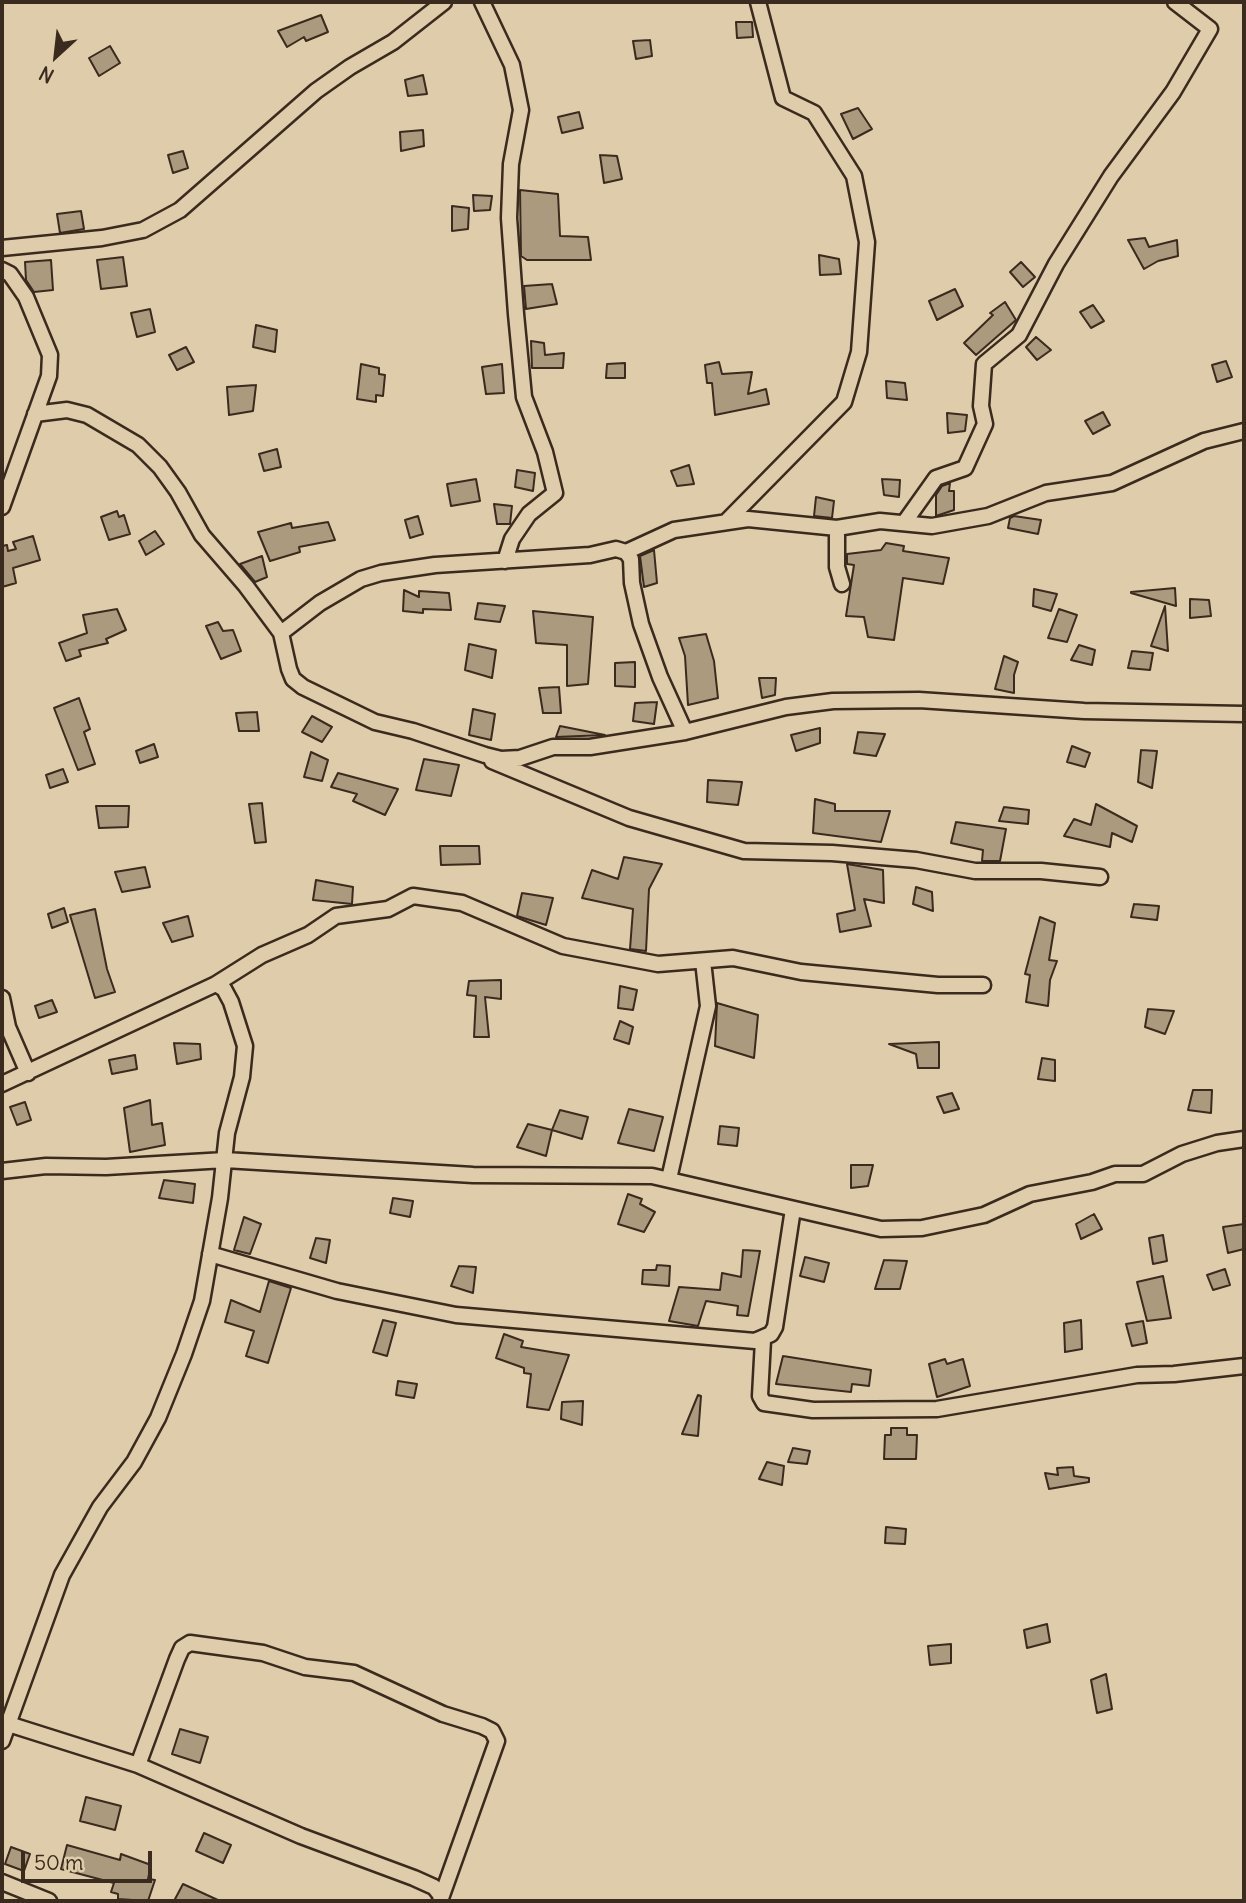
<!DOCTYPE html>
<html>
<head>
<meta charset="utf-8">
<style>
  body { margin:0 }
  #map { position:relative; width:1246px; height:1903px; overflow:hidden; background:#dfccaa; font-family:Delius,sans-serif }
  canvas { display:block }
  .frame { position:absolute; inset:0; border:4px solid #3b2a1e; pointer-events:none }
  .north { position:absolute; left:21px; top:21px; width:70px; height:70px; -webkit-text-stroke:5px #dfccaa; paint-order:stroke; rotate:207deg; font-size:19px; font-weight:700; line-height:28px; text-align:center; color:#3b2a1e }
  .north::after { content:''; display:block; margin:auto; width:24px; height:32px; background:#3b2a1e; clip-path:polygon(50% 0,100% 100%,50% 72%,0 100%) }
  .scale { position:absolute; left:21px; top:1851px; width:131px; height:32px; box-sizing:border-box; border:4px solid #3b2a1e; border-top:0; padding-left:9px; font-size:21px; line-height:24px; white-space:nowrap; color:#3b2a1e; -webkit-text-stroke:5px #dfccaa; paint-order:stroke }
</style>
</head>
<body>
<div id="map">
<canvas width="1246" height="1903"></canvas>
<div class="frame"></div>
<div class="north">N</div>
<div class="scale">50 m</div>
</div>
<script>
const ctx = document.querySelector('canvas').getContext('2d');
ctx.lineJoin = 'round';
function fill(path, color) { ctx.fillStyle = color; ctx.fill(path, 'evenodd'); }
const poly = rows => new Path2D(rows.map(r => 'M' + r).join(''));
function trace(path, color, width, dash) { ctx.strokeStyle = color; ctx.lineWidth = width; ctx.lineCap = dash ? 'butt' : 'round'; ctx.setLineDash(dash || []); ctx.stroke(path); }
const building = poly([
  [321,15,328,32,306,41,304,37,287,47,278,31,321,15],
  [736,22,752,22,753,37,737,38,736,22],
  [650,40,652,56,636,59,633,41,650,40],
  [110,46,120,63,99,76,89,58,110,46],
  [423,75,427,94,408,96,405,80,423,75],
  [858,108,872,129,853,139,841,114,858,108],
  [579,112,583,128,562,133,558,117,579,112],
  [423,130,424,146,401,151,400,132,423,130],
  [183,151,188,168,173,173,168,155,183,151],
  [600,155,617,156,622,179,604,183,600,155],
  [520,190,558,194,560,236,588,237,591,260,527,260,521,256,520,190],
  [473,195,492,196,490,210,474,211,473,195],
  [452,206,469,208,468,229,452,231,452,206],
  [81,211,84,229,60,233,57,214,81,211],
  [1145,238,1149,247,1177,240,1178,256,1158,261,1144,269,1128,240,1145,238],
  [819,255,839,259,841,274,820,275,819,255],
  [123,257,127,286,101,289,97,260,123,257],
  [51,260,53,290,34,292,26,280,25,262,51,260],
  [1021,262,1035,277,1023,287,1010,272,1021,262],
  [552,284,557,304,526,309,524,286,552,284],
  [955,289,963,306,937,320,929,301,955,289],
  [1005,302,1016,320,976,355,964,343,993,315,990,313,1005,302],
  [1093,305,1104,321,1091,328,1080,312,1093,305],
  [150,309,155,332,137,337,131,313,150,309],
  [256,325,277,330,275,352,253,347,256,325],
  [1036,337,1051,350,1037,360,1026,347,1036,337],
  [531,341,544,343,545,355,564,353,563,368,532,368,531,341],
  [186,347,194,362,177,370,169,355,186,347],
  [1226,361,1232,377,1217,382,1212,365,1226,361],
  [719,362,722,374,752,372,748,394,766,389,769,404,715,415,712,383,707,383,705,365,719,362],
  [625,363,625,378,606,378,607,364,625,363],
  [361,364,379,368,379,374,385,375,383,396,376,395,376,402,357,399,361,364],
  [502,364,504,393,486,394,482,367,502,364],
  [886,381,905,383,907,400,887,398,886,381],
  [256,385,253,411,229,415,227,387,256,385],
  [1103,412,1110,425,1093,434,1085,421,1103,412],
  [947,413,967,415,965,431,948,433,947,413],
  [277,449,281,467,264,471,259,454,277,449],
  [689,465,694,484,677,486,671,471,689,465],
  [517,470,535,473,533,491,515,487,517,470],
  [476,479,480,501,451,506,447,484,476,479],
  [882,479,900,480,899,497,884,495,882,479],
  [950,483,949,491,954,491,954,510,936,516,936,495,942,486,950,483],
  [816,497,834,501,832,518,814,516,816,497],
  [494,504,512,506,510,524,497,524,494,504],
  [117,511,119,517,124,515,130,534,109,540,101,517,117,511],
  [418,516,423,534,410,538,405,520,418,516],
  [1014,516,1041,520,1038,534,1008,528,1010,518,1014,516],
  [328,522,335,540,299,547,300,552,270,561,258,532,291,523,292,528,328,522],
  [155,531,164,544,146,555,139,541,155,531],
  [33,536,40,560,13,568,16,583,2,587,2,546,7,545,8,551,16,549,13,542,33,536],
  [886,543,904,546,903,551,949,558,943,584,903,578,894,640,868,637,864,617,846,616,854,565,847,564,847,554,881,550,886,543],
  [654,550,657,583,644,587,640,556,654,550],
  [262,556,267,577,255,582,240,564,262,556],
  [1175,588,1176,606,1131,593,1131,592,1175,588],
  [1034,589,1057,594,1051,611,1033,606,1034,589],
  [404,590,419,597,419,591,449,593,451,610,423,609,423,613,403,611,404,590],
  [1190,599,1209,600,1211,616,1190,618,1190,599],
  [478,603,505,606,500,622,475,619,478,603],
  [1165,606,1168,651,1151,646,1165,606],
  [117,609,126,630,106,639,108,643,79,650,81,656,66,661,59,643,87,633,83,615,117,609],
  [1059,609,1077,615,1067,642,1048,638,1059,609],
  [533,611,593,617,588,684,567,686,567,645,536,643,533,611],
  [218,622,223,631,233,630,241,651,221,659,206,626,218,622],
  [706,634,714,661,718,698,688,705,685,656,679,638,706,634],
  [469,644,496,650,492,678,465,670,469,644],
  [1079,645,1095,650,1092,665,1071,660,1079,645],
  [1132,651,1153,653,1150,670,1128,668,1132,651],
  [1004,656,1018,662,1014,675,1014,693,995,689,1004,656],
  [635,662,635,687,615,686,615,663,635,662],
  [759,678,776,678,775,695,762,698,759,678],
  [559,687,561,713,543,713,539,688,559,687],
  [79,698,90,729,84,732,95,764,78,770,54,708,79,698],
  [657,702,654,724,633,721,635,703,657,702],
  [473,709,495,714,491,740,469,735,473,709],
  [257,712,259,731,239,731,236,713,257,712],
  [312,716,332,727,322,742,302,732,312,716],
  [560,726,605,735,556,737,560,726],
  [820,728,820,743,796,751,791,735,820,728],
  [858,732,885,734,876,756,854,753,858,732],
  [154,744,158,757,140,763,136,751,154,744],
  [1072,746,1090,753,1085,767,1067,762,1072,746],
  [1141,750,1157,751,1152,788,1138,782,1141,750],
  [311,752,328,760,322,781,304,777,311,752],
  [424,759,459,765,451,796,416,790,424,759],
  [63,769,68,782,50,788,46,775,63,769],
  [338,773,398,789,385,815,353,801,357,794,331,787,338,773],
  [708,780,742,782,738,805,707,802,708,780],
  [815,799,835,804,835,811,890,811,881,842,813,833,815,799],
  [262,803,266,842,255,843,249,804,262,803],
  [1096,804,1137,826,1132,842,1112,833,1110,847,1064,836,1074,819,1091,825,1096,804],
  [96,806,129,806,128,827,99,828,96,806],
  [1004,807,1029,810,1028,824,999,821,1004,807],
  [956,822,1006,829,1000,861,982,861,983,850,951,843,956,822],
  [440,846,479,846,480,864,441,865,440,846],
  [624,857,662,864,649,889,646,951,630,949,633,909,582,898,592,870,618,879,624,857],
  [847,864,883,870,884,903,864,899,871,926,840,932,837,914,855,910,847,864],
  [145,867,150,887,122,892,115,872,145,867],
  [316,880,353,887,352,904,313,900,316,880],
  [916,887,932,892,933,911,913,904,916,887],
  [522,893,553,898,546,925,517,916,522,893],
  [1134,904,1159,906,1157,920,1131,917,1134,904],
  [64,908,68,922,52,928,48,914,64,908],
  [95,909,107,969,115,992,95,998,70,915,95,909],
  [188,916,193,936,172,942,163,923,188,916],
  [1040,917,1055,923,1049,960,1057,961,1050,980,1048,1006,1026,1002,1030,975,1025,974,1040,917],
  [501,980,501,999,485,997,489,1037,474,1037,476,996,467,995,469,981,501,980],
  [620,986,637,990,633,1010,618,1008,620,986],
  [52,1000,57,1012,39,1018,35,1006,52,1000],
  [717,1003,758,1015,754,1058,715,1046,717,1003],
  [1148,1009,1174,1011,1165,1034,1145,1027,1148,1009],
  [620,1021,633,1027,629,1044,614,1039,620,1021],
  [939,1042,939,1068,918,1068,916,1054,889,1044,939,1042],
  [174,1043,200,1044,201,1059,177,1064,174,1043],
  [135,1055,137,1069,112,1074,109,1060,135,1055],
  [1042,1058,1055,1060,1055,1081,1038,1079,1042,1058],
  [1193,1090,1212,1090,1211,1113,1188,1110,1193,1090],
  [952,1093,959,1109,944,1113,937,1097,952,1093],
  [150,1100,152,1125,162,1123,165,1145,130,1152,124,1108,150,1100],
  [25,1102,31,1120,17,1125,10,1107,25,1102],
  [629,1109,663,1117,654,1151,618,1143,629,1109],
  [560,1110,588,1117,582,1139,552,1130,560,1110],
  [528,1124,552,1130,546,1156,517,1147,528,1124],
  [720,1126,739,1128,737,1146,718,1144,720,1126],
  [851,1165,873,1165,868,1186,851,1188,851,1165],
  [164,1180,195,1184,193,1203,159,1198,164,1180],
  [628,1194,642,1199,640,1204,655,1212,644,1232,618,1224,628,1194],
  [393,1198,413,1201,410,1217,390,1213,393,1198],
  [1094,1214,1102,1229,1081,1239,1076,1224,1094,1214],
  [244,1217,261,1224,250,1254,234,1250,244,1217],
  [1244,1224,1244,1249,1228,1253,1223,1227,1244,1224],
  [1163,1235,1167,1261,1153,1264,1149,1238,1163,1235],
  [316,1238,330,1240,326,1263,310,1258,316,1238],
  [743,1250,760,1251,748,1316,737,1315,738,1306,706,1301,698,1326,669,1321,679,1287,720,1290,722,1273,741,1277,743,1250],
  [805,1257,829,1263,824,1282,800,1276,805,1257],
  [884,1260,907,1261,900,1289,875,1289,884,1260],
  [657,1265,670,1266,669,1286,642,1284,643,1270,656,1270,657,1265],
  [459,1266,476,1267,473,1293,451,1286,459,1266],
  [1225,1269,1230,1285,1213,1290,1207,1275,1225,1269],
  [1163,1276,1171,1318,1147,1321,1137,1282,1163,1276],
  [269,1281,291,1288,268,1363,246,1356,254,1331,225,1322,231,1300,260,1312,269,1281],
  [383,1320,396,1323,387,1356,373,1352,383,1320],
  [1081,1320,1082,1349,1065,1352,1064,1323,1081,1320],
  [1143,1321,1147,1343,1132,1346,1126,1324,1143,1321],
  [504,1334,523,1341,521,1347,569,1355,549,1410,527,1407,531,1374,524,1373,524,1368,496,1358,504,1334],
  [783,1356,871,1370,869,1386,852,1384,851,1392,776,1384,783,1356],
  [945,1359,947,1364,963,1359,970,1386,937,1397,929,1364,945,1359],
  [398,1381,417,1384,414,1398,396,1395,398,1381],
  [698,1395,701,1396,698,1436,682,1434,698,1395],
  [583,1401,582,1425,561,1419,562,1402,583,1401],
  [891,1428,907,1428,907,1435,917,1435,916,1459,884,1459,885,1435,891,1435,891,1428],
  [793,1448,810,1451,807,1464,788,1462,793,1448],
  [767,1462,784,1466,782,1485,759,1479,767,1462],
  [1073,1467,1074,1476,1089,1478,1089,1482,1049,1489,1045,1473,1058,1475,1057,1468,1073,1467],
  [886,1527,906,1529,905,1544,885,1543,886,1527],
  [1047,1624,1050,1642,1027,1648,1024,1630,1047,1624],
  [951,1644,951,1663,930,1665,928,1646,951,1644],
  [1106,1674,1112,1709,1097,1713,1091,1680,1106,1674],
  [180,1729,208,1737,200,1763,172,1754,180,1729],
  [86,1797,121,1806,115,1830,80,1821,86,1797],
  [204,1833,231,1845,223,1863,196,1851,204,1833],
  [67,1845,120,1860,121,1854,151,1865,148,1879,155,1880,148,1901,118,1899,118,1894,111,1892,114,1883,61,1869,67,1845],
  [11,1847,30,1854,24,1871,5,1864,11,1847],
  [183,1884,220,1901,174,1901,183,1884]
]);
const minor = poly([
  [482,2,512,65,521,110,511,164,509,218,516,314,524,397,545,452,555,493,529,514,512,539,505,561],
  [2,248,102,238,143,230,180,210,316,91,350,67,393,42,444,2],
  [2,270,10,274,26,297,50,355,49,376,2,507],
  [35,414,67,410,87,415,138,445,160,467,178,492,202,535,246,586,281,633,289,669,293,679,303,687,375,722,413,731,485,755,501,759,520,758,553,747,590,747,685,732,786,707,833,701,919,700,1084,711,1244,714],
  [726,522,844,402,859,352,867,242,854,176,814,113,783,98,758,2],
  [904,523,936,478,965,468,985,424,981,406,984,364,1019,335,1056,264,1111,176,1173,92,1210,29,1175,2],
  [837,528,880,521,932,526,988,516,1046,493,1112,483,1204,441,1244,431],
  [626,552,674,530,748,519,837,528,837,567,842,584],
  [281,633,320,603,361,579,381,573,435,565,590,555,616,549,626,552,631,559,632,583,641,624,660,677,685,732],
  [492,761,629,818,744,851,832,853,916,860,975,871,1041,871,1100,877],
  [216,984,262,955,308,935,336,916,388,909,413,896,462,903,563,946,658,964,733,958,801,972,938,985,983,985],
  [2,998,8,1027,28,1073],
  [2,1084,216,984,224,989,231,1002,245,1046,242,1077,227,1133,220,1198,202,1301,184,1354,158,1418,134,1462,100,1507,62,1575,2,1741],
  [2,1171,46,1166,106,1167,225,1160,473,1175,652,1176,881,1229,922,1228,984,1215,1030,1194,1092,1182,1115,1174,1143,1174,1182,1154,1217,1143,1244,1139],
  [669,1179,708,1006,703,961],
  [210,1254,337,1291,456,1315,755,1341,771,1334,775,1327,793,1209],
  [763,1340,760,1396,764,1403,813,1410,937,1409,1137,1375,1174,1374,1244,1366],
  [2,1722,138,1765,301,1836,414,1878,434,1887,441,1896],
  [138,1765,177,1659,182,1648,190,1643,263,1653,305,1667,354,1673,443,1714,482,1726,492,1731,497,1741,440,1901],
  [2,1882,49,1901]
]);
fill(building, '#ac9a7f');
trace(building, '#3b2a1e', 2);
trace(minor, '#3b2a1e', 19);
trace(minor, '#dfccaa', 14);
</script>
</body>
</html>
